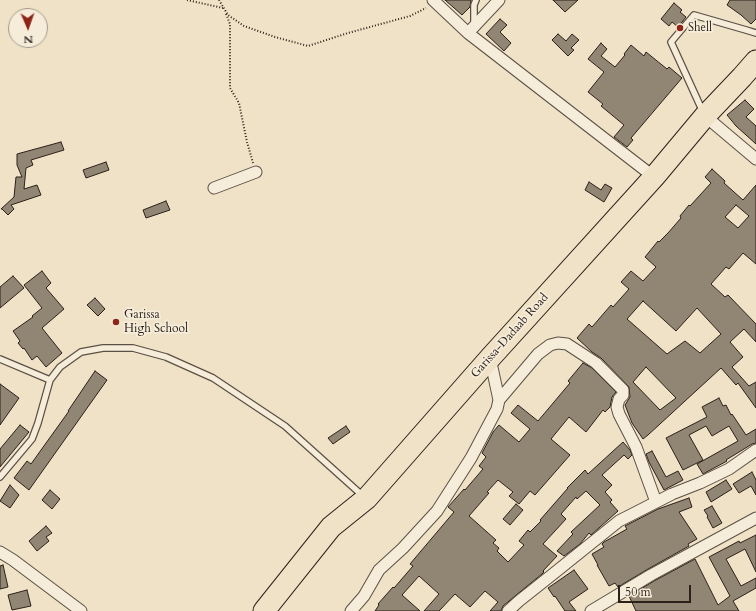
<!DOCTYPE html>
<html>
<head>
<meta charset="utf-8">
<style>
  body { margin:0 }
  #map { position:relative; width:756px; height:611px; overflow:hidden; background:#f0e2c6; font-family:Cardo,serif }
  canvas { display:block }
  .north { position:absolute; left:8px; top:8px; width:40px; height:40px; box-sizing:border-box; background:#f5ecda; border:1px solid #a49a8d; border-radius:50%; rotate:178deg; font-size:11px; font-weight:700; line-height:16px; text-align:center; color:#2b201a }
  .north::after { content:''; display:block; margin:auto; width:14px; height:18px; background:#8f2418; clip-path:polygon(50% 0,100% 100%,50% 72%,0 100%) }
  .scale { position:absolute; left:618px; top:585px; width:73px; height:18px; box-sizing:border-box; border:2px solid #2b201a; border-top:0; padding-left:5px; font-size:12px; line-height:14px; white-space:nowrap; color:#2b201a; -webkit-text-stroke:3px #f5ecda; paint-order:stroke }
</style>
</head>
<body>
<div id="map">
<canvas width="756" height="611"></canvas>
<div class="north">N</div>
<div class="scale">50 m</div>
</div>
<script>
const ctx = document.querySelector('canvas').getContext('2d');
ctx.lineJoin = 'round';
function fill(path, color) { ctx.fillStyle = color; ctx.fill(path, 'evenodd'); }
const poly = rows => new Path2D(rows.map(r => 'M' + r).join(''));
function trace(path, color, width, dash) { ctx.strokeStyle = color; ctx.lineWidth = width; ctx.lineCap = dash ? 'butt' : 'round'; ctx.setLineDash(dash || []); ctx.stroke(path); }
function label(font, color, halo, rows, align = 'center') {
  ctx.font = font + ' Cardo,serif'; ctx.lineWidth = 3.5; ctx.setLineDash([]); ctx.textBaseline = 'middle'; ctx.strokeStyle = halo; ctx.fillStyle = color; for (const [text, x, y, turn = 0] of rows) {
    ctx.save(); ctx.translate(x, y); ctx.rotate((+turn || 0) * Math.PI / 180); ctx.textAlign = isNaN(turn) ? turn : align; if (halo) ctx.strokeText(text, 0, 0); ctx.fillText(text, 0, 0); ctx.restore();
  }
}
const building = poly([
  [445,0,471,0,470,7,462,15,445,0],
  [553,0,578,0,565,12,553,0],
  [730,0,756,0,756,19,751,24,741,15,727,5,730,0],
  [674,3,682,10,680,12,686,17,678,27,672,22,669,26,661,19,674,3],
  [500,19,507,25,500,32,511,43,504,51,486,34,500,19],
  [558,34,566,41,572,34,579,40,571,48,574,50,568,56,552,40,558,34],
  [601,43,607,49,601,56,615,67,625,55,624,54,631,45,644,56,646,52,667,69,669,67,682,78,631,138,633,140,627,147,614,137,624,125,601,106,603,104,588,92,604,72,588,59,601,43],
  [745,100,754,109,746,117,756,126,756,144,736,126,727,115,745,100],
  [61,142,64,150,31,160,33,165,26,168,24,189,37,185,41,195,11,205,14,209,8,215,2,209,1,209,14,197,16,177,22,177,17,165,17,154,61,142],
  [106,162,109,170,86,178,83,170,106,162],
  [712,169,725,181,724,183,743,200,756,185,756,264,743,253,729,269,726,267,711,284,725,297,728,295,756,324,756,342,744,329,730,342,743,357,732,367,749,386,756,382,756,408,738,383,736,385,721,368,648,435,643,439,632,423,625,405,630,397,629,387,601,358,592,352,577,338,589,324,592,327,611,305,613,307,629,289,621,282,631,271,643,281,656,267,645,257,658,241,659,242,668,233,681,218,680,216,689,205,690,206,711,183,705,177,712,169],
  [736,205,749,216,738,228,725,217,736,205],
  [643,301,676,331,697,308,721,334,700,353,685,341,667,354,627,319,643,301],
  [646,367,676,398,660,410,633,382,646,367],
  [589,182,601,190,605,184,612,188,604,202,585,190,589,182],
  [166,201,170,210,146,218,143,210,166,201],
  [42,271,51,283,46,288,64,309,42,328,62,353,46,367,37,356,32,360,24,348,23,349,18,343,20,341,13,331,33,317,32,316,42,308,24,285,42,271],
  [13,276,24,288,0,308,0,287,13,276],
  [95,298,105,309,98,316,87,305,95,298],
  [583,363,592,368,616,392,612,397,610,407,605,412,603,410,586,432,569,417,551,439,570,455,535,495,530,491,519,504,509,496,513,492,498,480,487,492,489,493,469,516,496,540,493,543,499,548,497,551,508,562,524,545,519,541,528,530,530,532,541,521,540,520,568,488,567,488,585,470,588,474,623,442,630,450,632,455,628,459,624,455,602,475,612,485,605,492,612,500,610,502,618,511,591,535,589,533,580,544,564,556,557,551,573,534,571,532,600,505,586,491,577,499,576,497,561,514,566,519,543,544,557,556,543,571,544,572,542,574,515,596,503,606,501,611,490,611,498,602,485,591,470,607,455,594,439,611,424,611,439,594,419,576,402,595,420,611,375,611,379,605,378,604,393,587,394,588,413,566,410,564,454,512,448,507,464,489,465,490,483,469,479,466,486,457,482,453,490,438,493,432,499,425,519,442,530,429,511,413,518,405,538,421,570,383,568,381,583,363],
  [95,371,107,380,29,490,14,478,27,461,31,464,69,411,68,411,95,371],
  [0,384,19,398,0,425,0,384],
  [719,398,723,406,726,405,731,415,732,414,746,435,756,429,756,443,752,444,726,460,727,461,703,474,697,464,738,441,729,426,712,436,706,426,689,435,703,460,683,470,666,438,707,417,702,407,719,398],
  [20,425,29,432,0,467,0,449,20,425],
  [346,426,350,432,333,444,328,438,346,426],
  [652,451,666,477,678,471,683,480,664,490,649,462,646,454,652,451],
  [752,472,756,480,756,495,751,486,739,493,733,484,752,472],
  [726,480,732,489,711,502,706,492,726,480],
  [10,485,19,495,10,508,0,501,10,485],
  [50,490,60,499,52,509,42,500,50,490],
  [689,498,692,507,679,512,697,539,688,544,689,546,648,569,618,587,615,583,609,586,597,565,598,565,592,554,604,547,602,544,604,542,627,529,625,526,658,509,689,498],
  [516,504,523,510,510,525,503,519,516,504],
  [712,506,722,523,713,528,707,517,708,516,704,510,712,506],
  [46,526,52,533,46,537,49,541,37,551,29,541,46,526],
  [756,535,756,572,745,549,726,559,741,586,756,578,756,588,733,601,739,611,636,611,629,596,654,581,695,559,718,605,730,596,709,557,739,541,740,543,756,535],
  [3,565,8,587,0,589,0,566,3,565],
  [574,570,588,589,569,602,576,611,565,611,555,596,554,597,548,588,574,570],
  [27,590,31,606,12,610,8,595,27,590]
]);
const path = poly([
  [187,0,223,8],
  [219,0,228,15,244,26,275,37,308,46,348,33,410,16,426,8],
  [226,14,230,24,230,88,239,103,247,142,253,163]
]);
const lane = poly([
  [474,25,474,5,476,0],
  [703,112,671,42,694,15,746,30,756,33],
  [0,359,50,380],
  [0,477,32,439,38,423,50,380,60,367,81,352,103,348,133,348,166,357,213,378,285,426,363,496]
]);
const street = poly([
  [433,0,468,33,654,177],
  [468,33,499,0],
  [705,116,756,159],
  [214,188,256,172],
  [499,400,538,354,550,345,558,343,567,344,596,363,623,390,623,395,619,399,617,407,619,414,636,447,656,502],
  [0,552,13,560,81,611],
  [351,611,364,596,379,570,403,548,437,511,471,458,497,409,499,400,490,358],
  [508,611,519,601,553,574,619,521,672,494,700,483,729,469,756,450],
  [591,611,651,575,756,518]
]);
const highway = poly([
  [264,611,331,527,367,498,490,358,654,177,705,116,742,77,756,61]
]);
const markers = [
  [680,28,4,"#8f2418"],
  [116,322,4,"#8f2418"]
];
const poiNames = [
  ["Shell",688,28],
  ["Garissa",124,315],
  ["High School",124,329]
];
const streetNames = [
  ["Garissa-Dadaab Road",510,336,-48]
];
fill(building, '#918573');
trace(building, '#2b201a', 1);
trace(lane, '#5c5045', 8);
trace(street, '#5c5045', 13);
trace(highway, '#2b201a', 23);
trace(path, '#2b201a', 2, [1, 2]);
trace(lane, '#f5ecda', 5.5);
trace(street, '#f5ecda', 11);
trace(highway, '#f0e2c6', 21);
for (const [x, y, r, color] of markers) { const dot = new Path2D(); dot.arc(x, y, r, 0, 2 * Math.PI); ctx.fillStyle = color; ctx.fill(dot); trace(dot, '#f5ecda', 1.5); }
label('12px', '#2b201a', '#f5ecda', poiNames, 'left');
label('12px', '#2b201a', '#f5ecda', streetNames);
</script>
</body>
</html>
